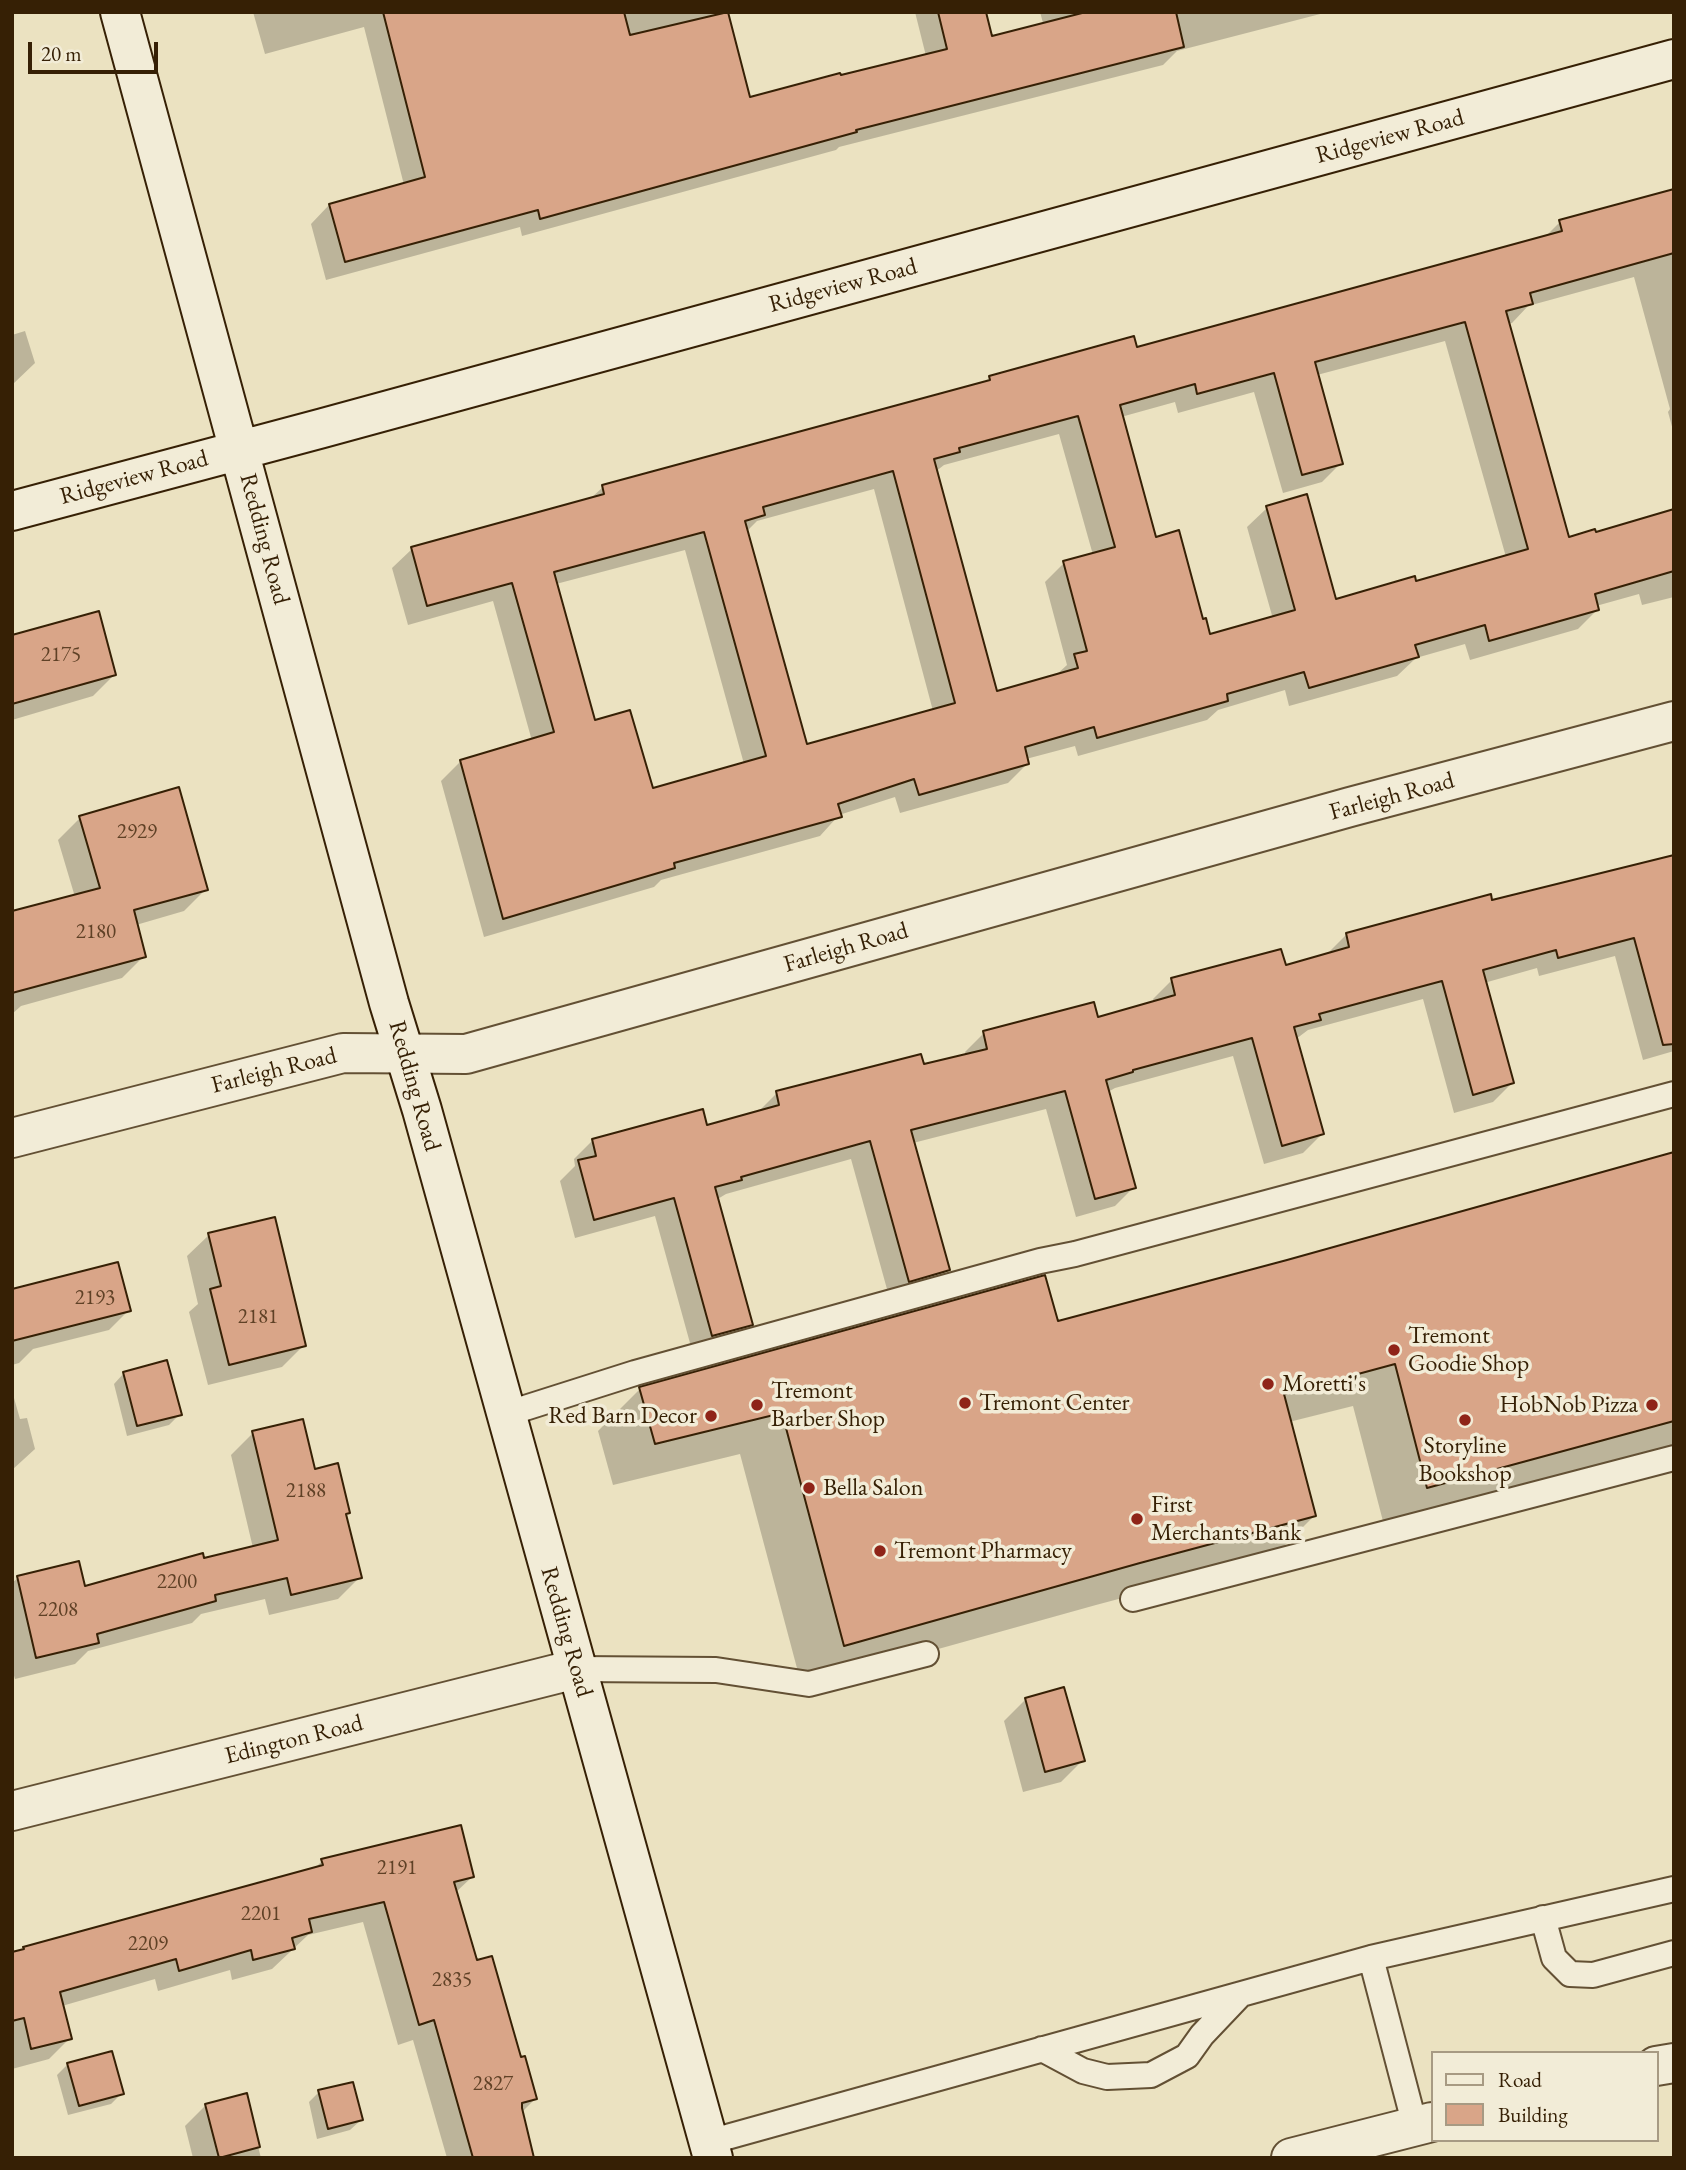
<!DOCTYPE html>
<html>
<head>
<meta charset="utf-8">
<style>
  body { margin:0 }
  #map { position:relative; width:1686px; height:2170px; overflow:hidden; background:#ebe2c1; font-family:"EB Garamond",serif }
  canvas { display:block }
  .frame { position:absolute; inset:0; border:14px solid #362005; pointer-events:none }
  .legend { position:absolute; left:1431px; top:2051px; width:228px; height:91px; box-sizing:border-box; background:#f2ecd7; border:2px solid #a79a83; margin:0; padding:9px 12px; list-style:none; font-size:21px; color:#362005 }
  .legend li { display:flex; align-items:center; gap:14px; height:35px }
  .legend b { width:35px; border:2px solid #a79a83 }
  .scale { position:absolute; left:28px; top:42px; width:130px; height:32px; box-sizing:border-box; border:4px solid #362005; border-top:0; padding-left:9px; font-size:21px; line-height:24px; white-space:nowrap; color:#362005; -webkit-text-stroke:5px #f2ecd7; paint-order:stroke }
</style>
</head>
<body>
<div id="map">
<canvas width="1686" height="2170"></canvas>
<div class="frame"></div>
<ul class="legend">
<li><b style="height:9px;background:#f2ecd7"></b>Road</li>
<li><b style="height:19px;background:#d9a588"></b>Building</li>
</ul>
<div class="scale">20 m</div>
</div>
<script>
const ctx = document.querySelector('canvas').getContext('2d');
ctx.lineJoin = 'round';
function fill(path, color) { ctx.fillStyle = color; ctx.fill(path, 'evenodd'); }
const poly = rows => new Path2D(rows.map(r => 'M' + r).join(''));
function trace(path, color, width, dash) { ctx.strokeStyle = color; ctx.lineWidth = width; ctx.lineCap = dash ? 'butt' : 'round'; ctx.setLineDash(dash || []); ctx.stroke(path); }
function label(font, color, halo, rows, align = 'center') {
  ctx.font = font + ' "EB Garamond",serif'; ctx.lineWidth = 7; ctx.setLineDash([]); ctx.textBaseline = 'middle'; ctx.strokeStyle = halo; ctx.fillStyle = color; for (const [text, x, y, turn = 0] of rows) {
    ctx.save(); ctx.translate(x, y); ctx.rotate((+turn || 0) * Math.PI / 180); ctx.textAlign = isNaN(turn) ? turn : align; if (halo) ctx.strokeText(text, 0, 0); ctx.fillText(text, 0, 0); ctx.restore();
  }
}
const shadow = poly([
  [253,12,726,12,749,100,926,56,915,12,984,12,991,38,1043,23,1040,12,1328,12,1177,51,1163,65,839,147,836,150,522,236,520,227,326,280,311,224,329,205,404,185,364,27,265,54],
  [1674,191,1674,434,1668,412,1670,409,1634,277,1528,306,1512,323,1507,324,1568,539,1595,534,1674,511,1674,597,1642,605,1639,594,1596,606,1597,610,1578,629,1470,660,1465,644,1416,658,1397,676,1289,706,1285,690,1218,710,1207,720,1078,756,1075,746,1026,759,1027,764,1008,783,900,813,895,797,839,815,820,836,661,880,654,887,484,937,441,781,461,761,532,741,493,601,408,625,392,568,412,549,590,499,603,487,984,384,990,378,1136,349,1544,238,1560,222],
  [1445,341,1506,557,1415,583,1334,601,1267,508,1247,527,1273,619,1209,637,1155,539,1121,417,1175,402,1178,413,1254,392,1283,493,1322,482,1341,463,1317,375],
  [1059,434,1093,555,1064,563,1045,582,1067,665,1056,675,996,693,935,472,944,465],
  [874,489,933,711,806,747,746,532,757,521],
  [685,550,744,764,652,790,594,723,556,584],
  [25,331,35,363,12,385,12,335],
  [12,636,114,675,93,696,12,720],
  [80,818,206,889,184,911,136,925,144,956,122,978,21,1006,12,1014,12,917,75,897,58,840],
  [1674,856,1674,1051,1643,1060,1615,956,1539,976,1537,968,1484,983,1512,1083,1493,1102,1454,1113,1423,999,1308,1030,1296,1039,1322,1134,1303,1153,1264,1164,1233,1056,1115,1088,1108,1092,1134,1187,1115,1206,1076,1217,1046,1109,913,1143,948,1270,929,1289,890,1300,851,1159,726,1194,716,1200,751,1324,732,1343,693,1354,655,1216,575,1238,560,1181,575,1166,574,1159,593,1140,705,1128,757,1113,777,1093,922,1066,966,1056,965,1052,984,1033,1096,1019,1154,1003,1153,999,1172,980,1285,967,1327,954,1346,935],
  [1674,1153,1674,1452,1385,1529,1353,1406,1289,1422,1314,1516,1272,1558,1096,1605,802,1687,740,1454,613,1485,598,1431,640,1389,1057,1323,1287,1261],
  [209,1235,304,1345,282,1367,208,1385,189,1312,198,1304,187,1256],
  [12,1291,129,1310,109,1330,33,1349,19,1363,12,1365],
  [124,1373,180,1414,169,1425,127,1436,114,1384],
  [12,1391,20,1419,27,1418,35,1449,12,1470],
  [253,1433,314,1471,348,1513,345,1516,360,1577,338,1599,269,1615,265,1599,201,1614,192,1623,88,1651,75,1664,15,1679,12,1669,12,1583,18,1578,84,1588,253,1548,231,1455],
  [1025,1700,1083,1760,1061,1782,1023,1792,1004,1721],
  [322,1861,472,1877,455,1893,476,1962,520,2059,535,2099,521,2113,532,2158,447,2158,413,2040,398,2045,363,1922,308,1935,272,1969,232,1980,230,1970,158,1991,155,1979,62,2006,70,2038,49,2059,12,2069,12,1954,313,1870],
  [68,2064,122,2093,111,2104,68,2115,57,2075],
  [319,2092,361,2120,350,2130,317,2139,309,2102],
  [245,2095,261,2158,193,2158,185,2126,206,2105]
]);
const building = poly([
  [383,12,624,12,630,35,728,12,750,97,840,73,841,75,947,49,938,12,986,12,992,36,1086,12,1176,12,1184,47,856,130,857,132,540,219,538,210,345,262,329,204,425,177,383,12],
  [1674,189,1674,253,1530,293,1533,304,1506,311,1569,537,1595,529,1596,532,1674,509,1674,571,1595,594,1599,610,1489,641,1485,625,1415,645,1419,657,1309,688,1304,672,1227,694,1228,701,1097,738,1094,727,1025,747,1029,764,919,795,914,779,838,804,842,817,674,863,675,868,503,919,460,760,554,732,512,583,427,606,411,547,604,494,602,485,990,380,989,376,1134,336,1137,347,1562,231,1559,220,1674,189],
  [1465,322,1528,549,1416,581,1415,576,1336,599,1307,494,1266,506,1295,610,1210,634,1206,618,1203,619,1179,530,1156,537,1120,405,1195,384,1197,394,1274,373,1302,475,1343,464,1315,362,1465,322],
  [1078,416,1115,547,1063,561,1087,651,1074,654,1078,668,997,691,934,459,960,452,959,448,1078,416],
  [893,471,955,703,807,744,745,521,765,515,763,507,893,471],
  [704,532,766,756,653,788,630,710,595,720,554,572,704,532],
  [99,611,116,675,12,704,12,635,99,611],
  [179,787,208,890,134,910,146,957,12,993,12,911,100,888,79,816,179,787],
  [1674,855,1674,1044,1663,1045,1634,938,1558,958,1556,950,1483,970,1514,1083,1473,1095,1442,981,1319,1014,1321,1020,1294,1027,1324,1134,1282,1146,1252,1038,1133,1070,1133,1072,1106,1080,1136,1188,1095,1199,1065,1091,911,1130,950,1270,909,1282,870,1141,741,1177,742,1180,715,1187,753,1325,712,1336,674,1198,594,1220,578,1160,596,1156,592,1139,703,1109,707,1125,779,1105,776,1091,921,1054,924,1064,987,1049,983,1031,1094,1002,1098,1017,1175,995,1171,978,1281,949,1286,965,1349,947,1346,933,1491,894,1492,900,1674,855],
  [1674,1152,1674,1421,1427,1488,1395,1364,1284,1394,1316,1516,1140,1563,844,1646,782,1413,655,1444,639,1387,1045,1275,1058,1321,1287,1260,1674,1152],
  [275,1217,306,1346,229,1365,210,1289,221,1286,208,1233,275,1217],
  [118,1262,131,1311,12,1341,12,1289,118,1262],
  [167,1360,182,1415,137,1426,123,1372,167,1360],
  [303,1419,315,1469,338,1463,350,1513,346,1514,362,1578,291,1595,287,1578,215,1595,216,1601,97,1634,99,1643,36,1658,17,1576,79,1561,85,1586,203,1553,204,1558,278,1540,252,1431,303,1419],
  [1064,1687,1085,1761,1045,1772,1025,1698,1064,1687],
  [461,1825,474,1877,454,1882,477,1960,492,1956,521,2057,525,2056,537,2099,522,2103,522,2108,534,2158,473,2158,434,2020,419,2025,384,1902,309,1919,312,1932,292,1938,295,1949,253,1960,251,1950,179,1971,176,1959,60,1992,72,2039,31,2049,24,2018,12,2021,12,1952,24,1949,23,1947,323,1865,321,1859,461,1825],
  [112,2051,124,2094,79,2106,67,2063,112,2051],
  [353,2082,363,2120,328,2129,318,2090,353,2082],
  [247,2093,260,2147,219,2158,205,2104,247,2093]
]);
const lane = poly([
  [506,1414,635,1373,1040,1261,1075,1254,1674,1094],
  [1133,1599,1674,1458],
  [576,1669,716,1670,809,1684,926,1654],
  [1543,1918,1554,1958,1570,1974,1593,1975,1674,1953],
  [1371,1958,1415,2126],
  [1042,2049,1083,2071,1107,2077,1151,2075,1187,2056,1202,2035,1240,1995],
  [709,2142,1371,1958,1674,1889]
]);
const street = poly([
  [12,1138,343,1053,466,1054,1350,807,1674,721],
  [12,1811,576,1669],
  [1656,2066,1674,2063],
  [1291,2158,1432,2122]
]);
const secondary = poly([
  [120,12,389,1003,422,1110,713,2158],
  [12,511,323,428,1674,59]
]);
const markers = [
  [1394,1350,7,"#8f2418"],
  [1268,1384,7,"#8f2418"],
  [965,1403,7,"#8f2418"],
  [757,1405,7,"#8f2418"],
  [1652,1405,7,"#8f2418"],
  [711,1416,7,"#8f2418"],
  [1465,1420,7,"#8f2418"],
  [809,1488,7,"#8f2418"],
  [1137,1519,7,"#8f2418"],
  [880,1551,7,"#8f2418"]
];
const numberNames = [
  ["2175",61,655],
  ["2929",137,832],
  ["2180",96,932],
  ["2193",95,1298],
  ["2181",258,1317],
  ["2188",306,1491],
  ["2200",177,1582],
  ["2208",58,1610],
  ["2191",397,1868],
  ["2201",261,1914],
  ["2209",148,1944],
  ["2835",452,1980],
  ["2827",493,2084]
];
const streetNames = [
  ["Ridgeview Road",1390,137,-15],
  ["Ridgeview Road",843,286,-15],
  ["Ridgeview Road",134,478,-15],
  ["Redding Road",264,539,75],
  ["Farleigh Road",1392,797,-15],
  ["Farleigh Road",846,948,-16],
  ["Farleigh Road",274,1071,-14],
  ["Redding Road",414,1086,74],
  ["Redding Road",566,1632,74],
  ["Edington Road",294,1740,-14]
];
const poiNames = [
  ["Tremont",1408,1336],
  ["Goodie Shop",1408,1364],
  ["Moretti's",1282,1384],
  ["Tremont",771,1391],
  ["Barber Shop",771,1419],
  ["Tremont Center",979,1403],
  ["HobNob Pizza",1638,1405,"right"],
  ["Red Barn Decor",697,1416,"right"],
  ["Storyline",1465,1446,"center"],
  ["Bookshop",1465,1474,"center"],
  ["Bella Salon",823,1488],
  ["First",1151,1505],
  ["Merchants Bank",1151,1533],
  ["Tremont Pharmacy",894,1551]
];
fill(shadow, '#0003');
fill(building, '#d9a588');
trace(building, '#362005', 2);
trace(lane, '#635034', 28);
trace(street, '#635034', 42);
trace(secondary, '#362005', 42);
trace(lane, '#f2ecd7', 24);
trace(street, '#f2ecd7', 38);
trace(secondary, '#f2ecd7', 38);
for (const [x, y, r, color] of markers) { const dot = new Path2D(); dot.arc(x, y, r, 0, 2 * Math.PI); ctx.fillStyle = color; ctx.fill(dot); trace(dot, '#f2ecd7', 2.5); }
label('21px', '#5f4126', null, numberNames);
label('24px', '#362005', '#f2ecd7', streetNames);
label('24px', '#362005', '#f2ecd7', poiNames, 'left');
</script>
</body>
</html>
